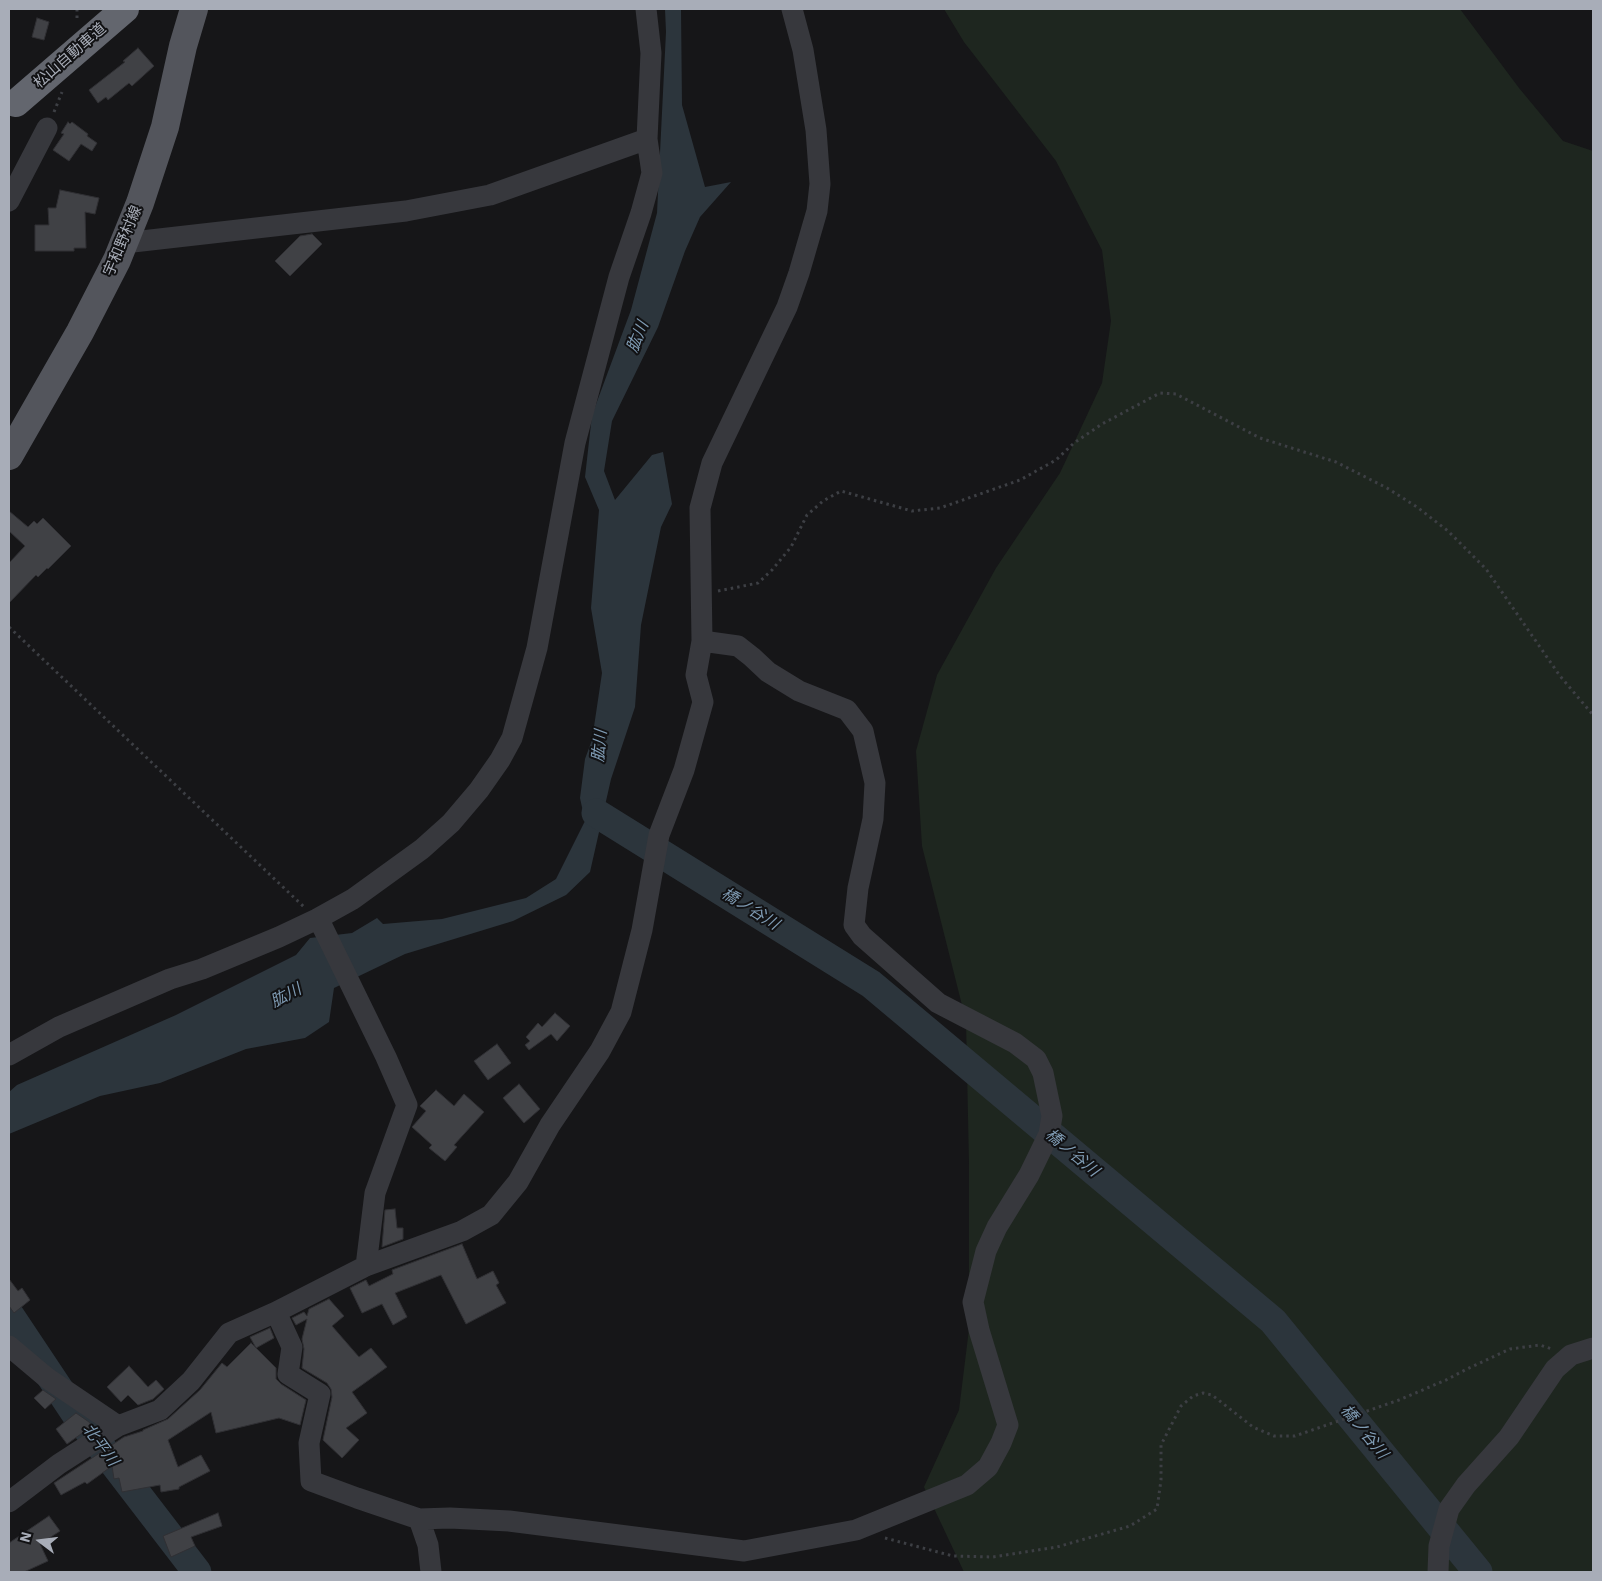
<!DOCTYPE html>
<html>
<head>
<meta charset="utf-8">
<style>
  body { margin:0 }
  #map { position:relative; width:1602px; height:1581px; overflow:hidden; background:#161618; font-family:"IBM Plex Sans",sans-serif }
  canvas { display:block }
  .frame { position:absolute; inset:0; border:10px solid #a8adb8; pointer-events:none }
  .north { position:absolute; left:15px; top:1516px; width:50px; height:50px; -webkit-text-stroke:4px #111113; paint-order:stroke; rotate:285deg; font-size:14px; font-weight:700; line-height:20px; text-align:center; color:#a8adb8 }
  .north::after { content:''; display:block; margin:auto; width:18px; height:22px; background:#a8adb8; clip-path:polygon(50% 0,100% 100%,50% 72%,0 100%) }
</style>
</head>
<body>
<div id="map">
<canvas width="1602" height="1581"></canvas>
<div class="frame"></div>
<div class="north">N</div>
</div>
<script>
const ctx = document.querySelector('canvas').getContext('2d');
ctx.lineJoin = 'round';
function fill(path, color) { ctx.fillStyle = color; ctx.fill(path, 'evenodd'); }
const poly = rows => new Path2D(rows.map(r => 'M' + r).join(''));
function trace(path, color, width, dash) { ctx.strokeStyle = color; ctx.lineWidth = width; ctx.lineCap = dash ? 'butt' : 'round'; ctx.setLineDash(dash || []); ctx.stroke(path); }
function label(font, color, halo, rows, align = 'center') {
  ctx.font = font + ' "IBM Plex Sans","Noto Sans JP",sans-serif'; ctx.lineWidth = 4; ctx.setLineDash([]); ctx.textBaseline = 'middle'; ctx.strokeStyle = halo; ctx.fillStyle = color; for (const [text, x, y, turn = 0] of rows) {
    ctx.save(); ctx.translate(x, y); ctx.rotate((+turn || 0) * Math.PI / 180); ctx.textAlign = isNaN(turn) ? turn : align; if (halo) ctx.strokeText(text, 0, 0); ctx.fillText(text, 0, 0); ctx.restore();
  }
}
const green = poly([
  [944,9,1460,9,1519,88,1563,141,1593,151,1593,1572,964,1572,924,1487,959,1410,969,1329,969,1164,966,1021,922,846,916,751,937,675,996,568,1060,473,1102,383,1111,321,1102,250,1056,161,964,42]
]);
const water = poly([
  [665,9,681,9,682,105,705,187,731,182,700,217,685,251,658,327,612,421,604,471,615,500,652,455,663,452,672,504,661,527,641,625,635,707,611,779,590,872,566,895,513,921,405,954,334,988,329,1022,305,1038,246,1049,160,1083,100,1096,9,1134,9,1092,17,1085,176,1015,296,955,310,938,352,933,377,918,383,924,442,919,526,898,556,879,585,821,580,798,585,759,592,740,602,673,591,608,599,510,585,477,592,415,631,310,657,213,666,32]
]);
const river = poly([
  [596,813,871,984,1273,1321,1478,1572],
  [9,1314,75,1413,197,1572]
]);
const building = poly([
  [37,18,49,22,44,40,32,37,37,18],
  [138,48,154,66,132,86,129,83,108,100,106,97,98,103,89,90,125,62,123,61,138,48],
  [68,122,70,124,72,122,88,134,87,136,97,143,92,151,81,144,69,161,53,150,64,134,61,133,68,122],
  [60,190,99,198,95,214,85,212,86,248,74,248,74,251,35,251,35,225,49,225,48,208,56,208,60,190],
  [312,234,322,244,290,276,275,261,300,236,312,234],
  [9,511,28,527,34,521,37,524,43,518,71,546,48,569,47,568,38,577,36,575,9,603,9,563,25,546,9,531,9,511],
  [555,1013,570,1026,557,1041,551,1034,529,1050,525,1045,530,1041,526,1037,538,1023,542,1027,555,1013],
  [497,1044,511,1063,488,1080,474,1061,497,1044],
  [519,1084,540,1109,524,1123,503,1098,519,1084],
  [436,1090,454,1106,464,1094,484,1112,454,1145,457,1147,445,1161,429,1148,432,1145,412,1127,426,1111,420,1106,436,1090],
  [395,1209,397,1228,403,1228,403,1239,382,1247,385,1210,395,1209],
  [462,1244,477,1279,493,1271,499,1283,496,1285,506,1303,466,1324,441,1275,395,1293,407,1317,393,1325,382,1304,362,1313,350,1288,366,1280,369,1286,393,1274,392,1270,462,1244],
  [9,1279,18,1291,22,1288,30,1300,14,1313,9,1306,9,1279],
  [329,1299,344,1316,332,1326,359,1357,371,1348,387,1367,352,1392,367,1413,346,1428,359,1440,342,1458,323,1440,332,1397,331,1389,327,1383,302,1368,304,1349,302,1339,307,1319,296,1325,292,1318,304,1312,307,1316,309,1309,329,1299],
  [270,1328,274,1338,256,1348,250,1337,270,1328],
  [251,1343,276,1368,276,1379,281,1384,306,1400,300,1425,279,1418,216,1433,211,1412,168,1440,178,1467,201,1455,210,1471,179,1487,179,1489,161,1492,160,1485,122,1492,119,1478,114,1479,112,1466,87,1484,85,1482,61,1495,54,1483,124,1437,143,1431,143,1430,168,1419,200,1390,222,1363,227,1367,251,1343],
  [129,1366,148,1387,156,1380,164,1389,153,1399,138,1405,128,1395,121,1402,107,1387,129,1366],
  [43,1390,56,1399,45,1409,34,1398,43,1390],
  [76,1413,89,1422,92,1426,67,1444,56,1429,76,1413],
  [218,1513,222,1526,191,1537,195,1546,171,1557,163,1536,218,1513],
  [49,1516,60,1531,40,1544,48,1561,24,1572,9,1572,9,1543,49,1516]
]);
const path = poly([
  [77,9,77,21],
  [54,112,62,92],
  [718,591,758,583,772,570,791,547,807,515,823,501,841,491,912,511,940,508,1020,480,1056,460,1074,443,1102,424,1160,393,1176,394,1260,438,1336,462,1387,488,1417,507,1448,531,1486,569,1560,676,1593,715],
  [9,627,304,907],
  [885,1538,953,1556,993,1557,1057,1547,1130,1526,1157,1509,1161,1480,1161,1445,1181,1406,1193,1396,1203,1393,1212,1395,1253,1427,1274,1436,1295,1436,1399,1400,1446,1380,1465,1370,1510,1349,1540,1345,1552,1349]
]);
const minor = poly([
  [9,201,47,128],
  [124,243,406,211,490,195,647,139],
  [317,919,323,928,386,1057,407,1105,375,1193,366,1266],
  [9,1055,59,1027,170,979,202,969,279,937,317,919,353,899,422,849,451,823,479,790,500,760,512,738,537,648,575,443,619,277,641,213,652,173,647,139,651,53,646,9],
  [276,1312,292,1347,288,1374,320,1394,309,1443,311,1481,357,1498,419,1519,450,1518,509,1521,744,1551,856,1530,967,1485,988,1467,1001,1443,1008,1425,979,1330,973,1302,986,1251,997,1227,1029,1175,1049,1134,1052,1116,1043,1073,1036,1059,1015,1043,938,1003,862,936,854,925,858,888,873,819,875,783,863,731,847,710,799,691,768,672,752,657,738,646,702,641],
  [9,1346,47,1378,118,1426],
  [9,1502,59,1464,118,1426,160,1410,191,1381,229,1333,276,1312,366,1266,462,1231,491,1215,518,1182,550,1125,600,1051,621,1012,642,930,659,835,684,770,703,702,696,675,702,641,700,508,712,463,787,307,799,273,817,211,820,184,816,130,803,50,792,9],
  [419,1519,428,1545,431,1572],
  [1438,1572,1439,1546,1449,1509,1466,1485,1509,1437,1555,1369,1571,1355,1593,1348]
]);
const major = poly([
  [9,456,80,332,117,260,140,203,165,127,183,46,194,9]
]);
const highwayBridge = poly([
  [16,103,125,9]
]);
const streetNames = [
  ["松山自動車道",70,56,-41],
  ["宇和野村線",123,241,-67]
];
const waterNames = [
  ["肱川",638,337,-68],
  ["肱川",600,746,-84],
  ["橋ノ谷川",750,909,32],
  ["肱川",286,996,-28],
  ["橋ノ谷川",1072,1153,40],
  ["橋ノ谷川",1364,1432,51],
  ["北平川",100,1445,53]
];
fill(green, '#1e261f');
fill(water, '#2c353c');
trace(river, '#2c353c', 29);
fill(building, '#404145');
trace(building, '#303034', 1);
trace(path, '#3d3f44', 3, [2.5, 4]);
trace(minor, '#37383d', 21);
trace(major, '#53555c', 28);
trace(highwayBridge, '#63666e', 28);
label('15px', '#a8adb8', '#111113', streetNames);
label('italic 16px', '#7f9bb3', '#111113', waterNames);
</script>
</body>
</html>
